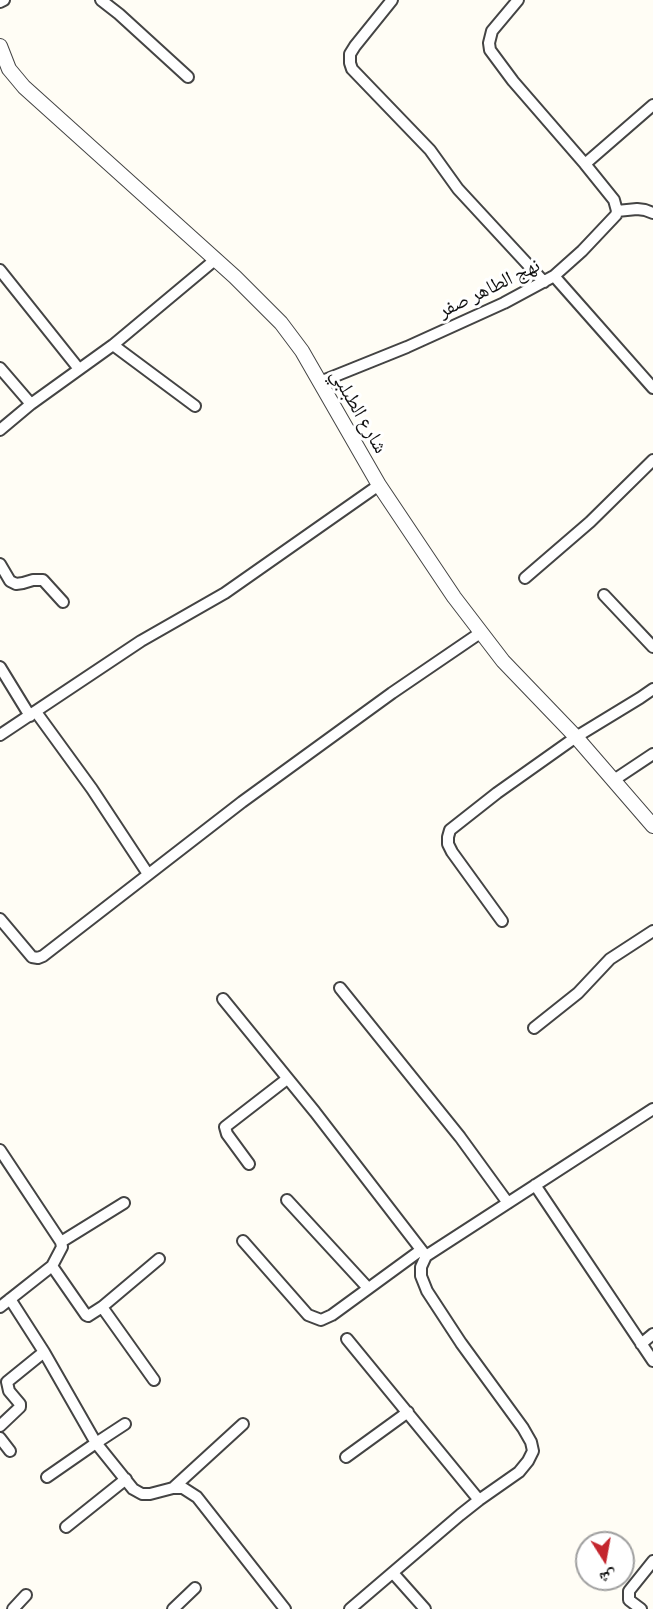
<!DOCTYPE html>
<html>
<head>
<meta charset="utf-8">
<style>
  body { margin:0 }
  #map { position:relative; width:653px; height:1609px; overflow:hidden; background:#fffdf5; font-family:"Crimson Pro","Noto Naskh Arabic",serif }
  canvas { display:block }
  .north { position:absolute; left:575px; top:1531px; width:60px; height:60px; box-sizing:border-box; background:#fff; border:2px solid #a0a0a0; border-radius:50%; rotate:169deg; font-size:16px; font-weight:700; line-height:24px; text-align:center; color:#111 }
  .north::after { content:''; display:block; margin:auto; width:21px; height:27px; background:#c4262e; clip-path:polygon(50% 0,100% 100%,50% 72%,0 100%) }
</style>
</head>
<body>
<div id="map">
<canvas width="653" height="1609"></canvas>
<div class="north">ش</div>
</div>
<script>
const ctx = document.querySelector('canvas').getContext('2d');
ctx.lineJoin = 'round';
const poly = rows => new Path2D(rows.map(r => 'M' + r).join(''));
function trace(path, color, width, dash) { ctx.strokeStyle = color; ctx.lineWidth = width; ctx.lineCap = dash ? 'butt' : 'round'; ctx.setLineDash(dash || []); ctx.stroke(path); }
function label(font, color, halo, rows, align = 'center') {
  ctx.font = font + ' "Crimson Pro","Noto Naskh Arabic",serif'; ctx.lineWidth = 6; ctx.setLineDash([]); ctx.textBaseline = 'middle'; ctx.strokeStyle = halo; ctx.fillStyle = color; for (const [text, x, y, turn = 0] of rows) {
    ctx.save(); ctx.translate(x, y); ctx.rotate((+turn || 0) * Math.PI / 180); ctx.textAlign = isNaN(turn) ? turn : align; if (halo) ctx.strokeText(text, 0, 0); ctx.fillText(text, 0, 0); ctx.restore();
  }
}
const minor = poly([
  [101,0,119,14,188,77],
  [392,0,355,46,350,54,350,63,352,69,430,150,458,189,544,282],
  [518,0,492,31,489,43,490,50,513,81,585,164],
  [0,2,4,0],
  [617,211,637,209,645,210,653,213],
  [0,270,79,369],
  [554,276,653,388],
  [113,345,195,406],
  [0,368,31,404],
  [320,382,407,347,504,303,554,276,582,251,616,215,617,211,614,200,585,164,653,105],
  [0,430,31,404,113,345,216,259],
  [0,564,10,581,16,584,23,583,33,580,43,580,63,602],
  [525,578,590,522,653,460],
  [604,595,653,647],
  [0,667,30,716],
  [36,712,92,789,148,874],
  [0,735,141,641,225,593,379,485],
  [614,780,653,754],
  [0,919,32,957,38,958,43,956,242,802,392,693,480,633],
  [502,921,452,852,448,844,448,837,450,830,497,793,576,737,640,698,653,689],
  [340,988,460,1137,508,1203],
  [223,999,315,1112,426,1256],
  [534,1028,578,993,610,959,653,931],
  [0,1150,61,1242],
  [249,1164,227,1134,225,1127,287,1079],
  [535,1185,653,1361],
  [287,1200,368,1288],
  [243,1241,308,1315,321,1320,332,1315,421,1250],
  [52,1266,86,1315,88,1316,102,1307,159,1259],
  [10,1299,44,1352,96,1443,133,1489,142,1494,150,1494,173,1488,183,1488,197,1497,285,1609],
  [0,1307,52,1266,62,1247,61,1242,124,1203],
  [102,1307,154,1380],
  [347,1339,479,1500],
  [641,1344,653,1334],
  [0,1426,20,1407,20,1404,9,1391,7,1382,44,1352],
  [0,1438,10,1451],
  [346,1457,408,1412],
  [47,1477,96,1443,125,1424],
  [173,1488,243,1424],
  [66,1527,126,1479],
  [393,1573,425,1609],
  [13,1609,26,1595],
  [173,1609,195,1588],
  [350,1609,460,1515,479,1500,519,1472,528,1461,533,1451,531,1442,523,1428,461,1343,427,1291,421,1276,421,1267,426,1256,653,1109],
  [641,1609,629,1600,629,1591,653,1561]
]);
const tertiary = poly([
  [0,46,9,69,24,87,235,277,281,323,302,351,379,485,454,597,503,661,576,737,653,826]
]);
const streetNames = [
  ["نهج الطاهر صفر",489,288,-26],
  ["شارع الطبلبي",359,411,60]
];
trace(minor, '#444', 14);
trace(tertiary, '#444', 16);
trace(minor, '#fff', 10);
trace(tertiary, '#fff', 14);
label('20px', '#111', '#fff', streetNames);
</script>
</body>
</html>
